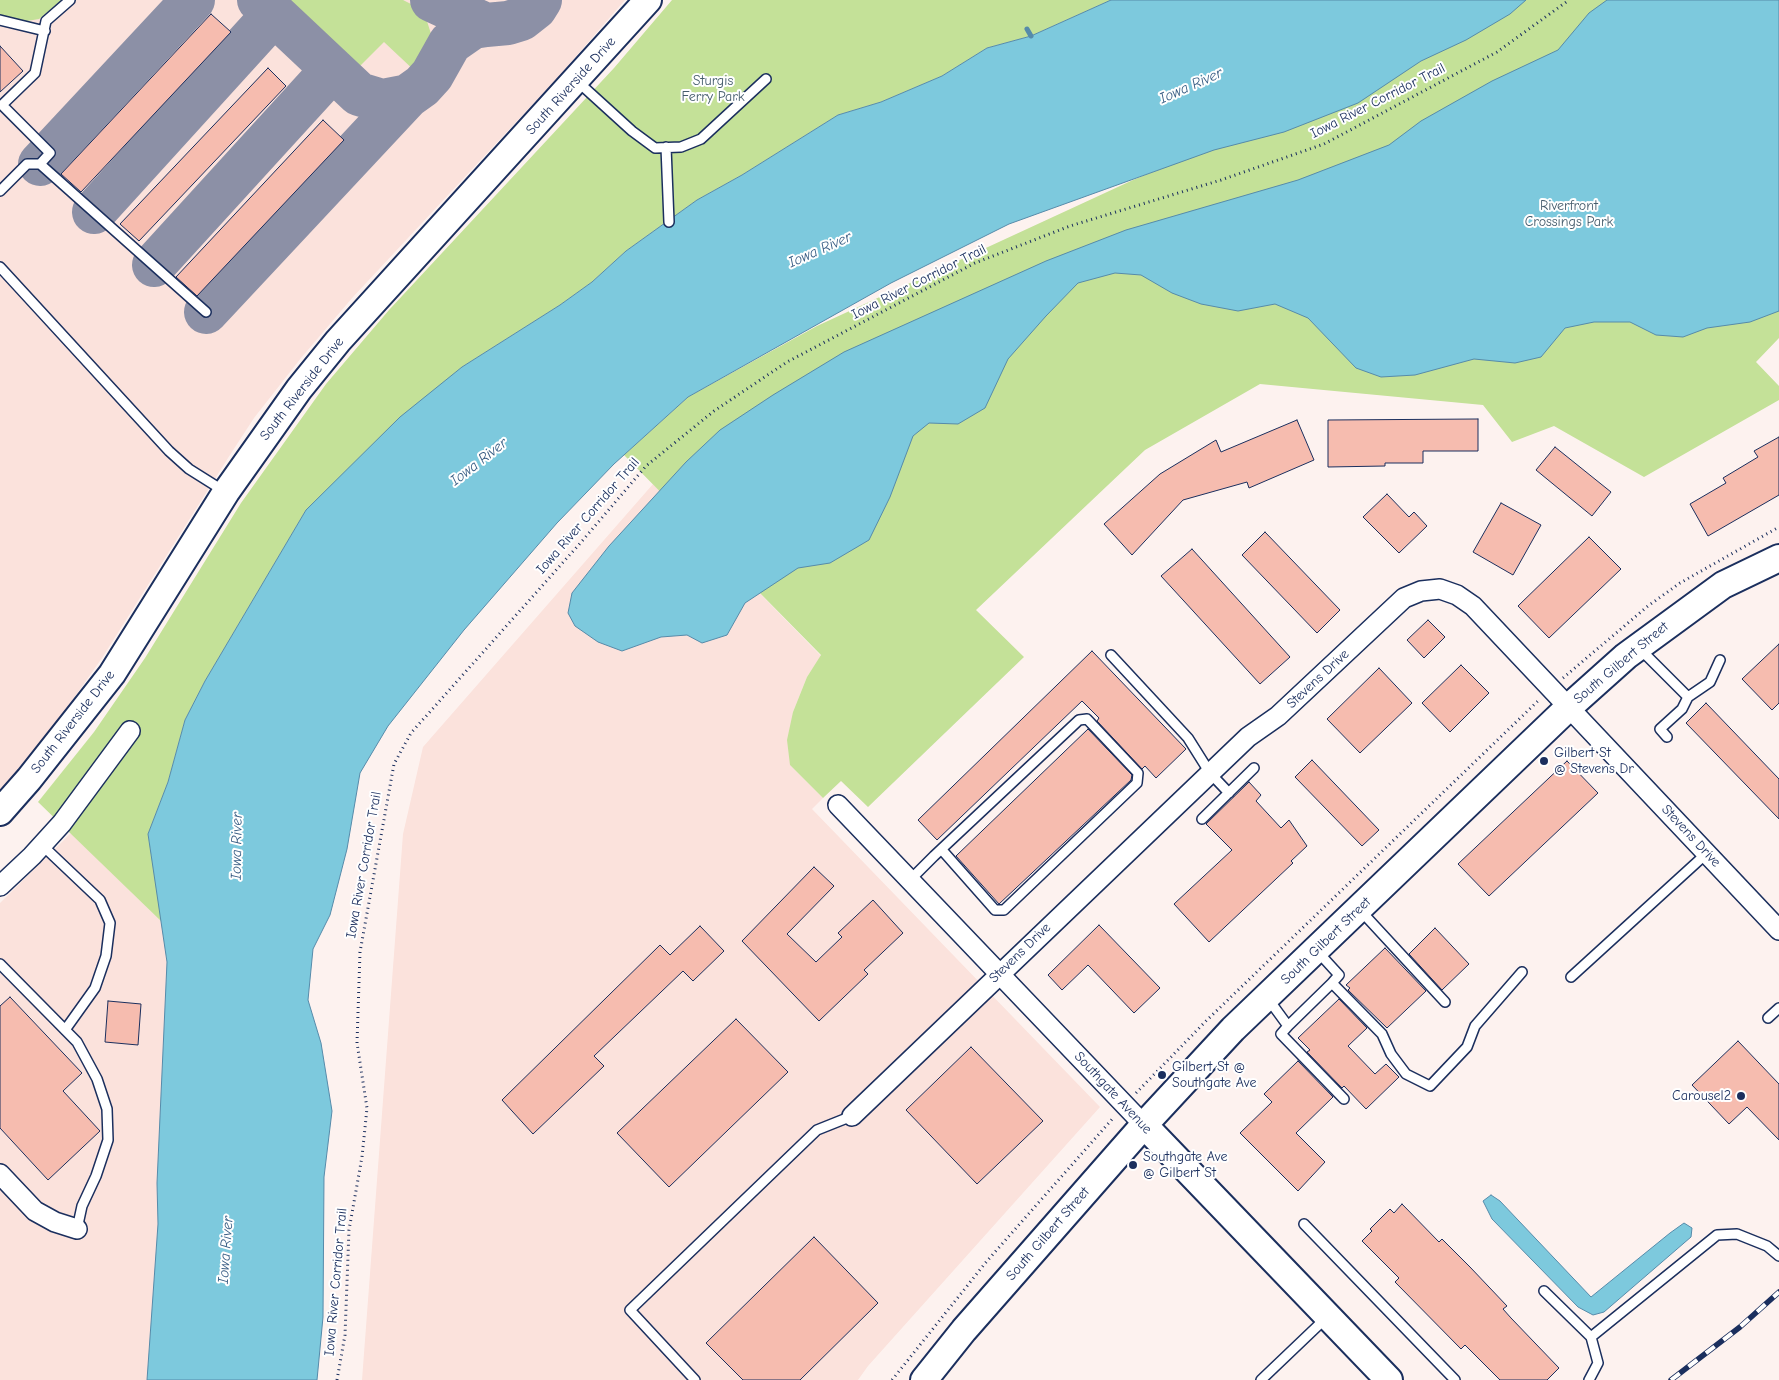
<!DOCTYPE html>
<html>
<head>
<meta charset="utf-8">
<style>
  body { margin:0 }
  canvas { display:block; background:#fdf2ef }
</style>
</head>
<body>
<canvas width="1779" height="1380"></canvas>
<script>
const ctx = document.querySelector('canvas').getContext('2d');
ctx.lineJoin = 'round';
function fill(path, color) { ctx.fillStyle = color; ctx.fill(path, 'evenodd'); }
const poly = rows => new Path2D(rows.map(r => 'M' + r).join(''));
function trace(path, color, width, dash) { ctx.strokeStyle = color; ctx.lineWidth = width; ctx.lineCap = dash ? 'butt' : 'round'; ctx.setLineDash(dash || []); ctx.stroke(path); }
function label(font, color, halo, rows, align = 'center') {
  ctx.font = font + ' "Comic Neue",sans-serif'; ctx.lineWidth = 4; ctx.setLineDash([]); ctx.textBaseline = 'middle'; ctx.strokeStyle = halo; ctx.fillStyle = color; for (const [text, x, y, turn = 0] of rows) {
    ctx.save(); ctx.translate(x, y); ctx.rotate((+turn || 0) * Math.PI / 180); ctx.textAlign = isNaN(turn) ? turn : align; if (halo) ctx.strokeText(text, 0, 0); ctx.fillText(text, 0, 0); ctx.restore();
  }
}
const built = poly([
  [0,0,625,0,558,77,353,297,301,358,254,418,228,458,102,658,64,712,0,791],
  [653,484,821,656,807,677,793,712,790,765,823,798,812,809,1100,1107,868,1366,858,1380,362,1380,403,834,423,747],
  [71,833,163,923,167,962,157,1183,158,1224,147,1380,0,1380,0,903]
]);
const green = poly([
  [0,0,62,0,39,19,21,22,0,18],
  [278,0,403,0,415,6,426,18,432,37,431,47,424,64,417,73,384,42,353,73],
  [672,0,1111,0,1031,36,987,48,942,76,881,102,838,115,742,175,697,200,626,251,592,282,560,305,462,367,306,510,205,681,185,720,168,782,148,834,163,923,38,802,94,732,145,658,241,503,326,384,389,310,614,68],
  [1513,0,1779,0,1779,338,1756,362,1779,386,1779,400,1644,477,1554,426,1512,442,1483,405,1260,384,1145,450,976,610,1024,657,868,807,841,781,823,798,790,765,787,740,793,712,807,677,821,655,624,455,688,397,817,326,1133,180,1421,61]
]);
const water = poly([
  [1111,0,1526,0,1510,14,1466,40,1421,61,1358,103,1284,132,1214,150,1009,224,891,283,688,397,614,464,557,523,464,630,388,726,360,773,347,849,330,915,313,949,308,1000,321,1043,332,1111,324,1177,323,1317,317,1380,147,1380,158,1224,157,1183,167,962,148,834,168,782,185,720,205,681,306,510,400,417,462,367,560,305,592,282,626,251,697,200,742,175,838,115,881,102,942,76,987,48,1031,36,1111,0],
  [1607,0,1779,0,1779,311,1750,322,1707,328,1683,337,1656,335,1630,322,1594,322,1565,328,1541,357,1515,363,1474,359,1415,375,1381,377,1356,368,1308,318,1275,304,1238,311,1201,304,1172,293,1141,275,1115,273,1078,283,1046,316,1008,359,985,408,958,424,929,423,913,436,890,497,869,540,830,563,798,568,745,603,727,635,702,643,687,635,661,637,622,651,598,642,575,626,568,613,572,593,609,546,686,462,720,430,773,395,844,352,1046,261,1126,230,1298,180,1389,145,1421,121,1492,81,1558,50,1589,13,1607,0],
  [1491,1195,1500,1201,1591,1297,1670,1233,1684,1223,1692,1228,1691,1237,1604,1312,1593,1315,1578,1307,1492,1219,1483,1201,1491,1195]
]);
const stream = poly([
  [1027,29,1031,36]
]);
const taxiway = poly([
  [259,0,359,94,382,101,408,96,422,86,432,75,450,43,473,27,486,25],
  [432,0,486,25,508,23,521,19,535,8,540,0],
  [40,164,193,0],
  [94,212,274,14],
  [154,265,332,70],
  [206,312,408,96]
]);
const building = poly([
  [211,14,231,32,81,192,61,174,211,14],
  [0,46,23,71,0,92,0,46],
  [268,68,286,86,139,241,120,224,268,68],
  [323,120,344,140,197,296,176,277,323,120],
  [1478,419,1478,451,1423,451,1423,463,1385,463,1385,466,1328,467,1328,420,1478,419],
  [1297,420,1314,460,1249,488,1247,482,1183,500,1132,555,1104,524,1160,474,1216,440,1221,452,1297,420],
  [1779,437,1779,495,1708,536,1690,504,1726,483,1723,478,1758,457,1754,451,1779,437],
  [1555,447,1611,492,1592,516,1536,470,1555,447],
  [1387,494,1409,517,1414,512,1427,526,1399,553,1363,517,1387,494],
  [1501,503,1541,525,1513,575,1473,552,1501,503],
  [1265,532,1340,610,1317,633,1242,555,1265,532],
  [1589,537,1621,569,1549,638,1518,606,1589,537],
  [1192,549,1290,657,1260,684,1161,576,1192,549],
  [1428,620,1445,637,1424,658,1407,640,1428,620],
  [1779,644,1779,703,1772,710,1742,679,1779,644],
  [1092,651,1186,749,1156,778,1145,766,1142,769,1097,721,1099,718,1082,701,937,840,918,820,1092,651],
  [1461,665,1489,693,1450,732,1422,703,1461,665],
  [1379,668,1412,703,1360,753,1327,719,1379,668],
  [1706,703,1779,779,1779,819,1686,723,1706,703],
  [1088,729,1132,775,1131,780,999,904,956,856,1088,729],
  [1312,760,1379,830,1362,846,1295,777,1312,760],
  [1567,761,1598,793,1489,896,1458,864,1567,761],
  [1249,782,1261,795,1256,801,1281,828,1289,820,1307,846,1291,861,1293,863,1209,942,1174,904,1232,850,1206,824,1249,782],
  [814,867,834,886,787,934,816,962,842,937,838,933,873,900,903,933,864,970,868,974,819,1021,742,941,814,867],
  [1099,925,1160,988,1134,1013,1088,965,1062,990,1048,975,1099,925],
  [700,926,724,951,693,981,683,971,594,1056,604,1066,533,1134,502,1100,660,945,670,955,700,926],
  [1435,928,1469,964,1442,990,1409,954,1435,928],
  [1385,948,1426,991,1387,1028,1348,990,1350,988,1346,985,1385,948],
  [10,997,82,1073,63,1091,100,1131,48,1180,0,1128,0,1006,10,997],
  [1339,999,1367,1028,1348,1046,1375,1074,1386,1064,1399,1077,1366,1109,1344,1086,1342,1088,1307,1052,1310,1050,1298,1038,1339,999],
  [108,1001,141,1004,138,1045,105,1042,108,1001],
  [736,1019,788,1072,669,1187,617,1133,736,1019],
  [1738,1041,1779,1084,1779,1140,1747,1107,1729,1124,1692,1085,1738,1041],
  [971,1047,1043,1121,977,1184,906,1110,971,1047],
  [1298,1061,1333,1097,1296,1133,1325,1162,1298,1191,1240,1133,1272,1102,1264,1094,1298,1061],
  [1402,1204,1439,1242,1442,1239,1470,1267,1507,1306,1503,1309,1511,1318,1559,1368,1547,1380,1500,1380,1465,1345,1461,1349,1395,1282,1399,1278,1362,1241,1372,1231,1370,1229,1390,1209,1394,1213,1402,1204],
  [814,1237,878,1303,800,1380,743,1380,706,1343,814,1237]
]);
const path = poly([
  [1563,678,1648,606,1680,583,1779,527],
  [1136,1093,1206,1021,1540,699],
  [337,1380,345,1335,349,1230,362,1157,367,1108,357,1043,360,952,394,764,411,733,583,540,646,466,714,411,787,362,975,263,1070,226,1221,180,1324,144,1497,52,1569,0],
  [892,1380,987,1261,1114,1117]
]);
const lane = poly([
  [0,20,45,31],
  [577,81,632,131,655,148,681,147,701,139,766,79],
  [666,147,669,222],
  [40,164,50,153,2,105,35,73,46,21,70,0],
  [0,191,27,164,40,164,206,312],
  [0,267,169,451,189,469,224,491],
  [1640,649,1688,697,1710,682,1720,660],
  [1111,655,1188,738,1210,773,1229,793],
  [1667,737,1660,729,1682,709,1688,697],
  [1202,819,1254,768],
  [42,845,100,900,110,923,106,956,95,988,65,1030],
  [910,880,934,856,1079,720,1087,719,1138,773,1137,783,1004,910,995,910,942,850],
  [1360,910,1445,1002],
  [1318,952,1339,975,1332,983,1382,1034,1391,1054,1406,1074,1430,1086,1467,1047,1475,1026,1522,972],
  [0,964,77,1042,97,1079,107,1109,108,1140,96,1176,82,1206,77,1229],
  [1571,977,1707,853],
  [1269,1000,1288,1026,1281,1034,1344,1099],
  [1768,1018,1779,1008],
  [1288,1026,1332,983],
  [1304,1224,1455,1380],
  [1544,1291,1591,1337,1598,1363,1589,1380],
  [1591,1337,1717,1235,1737,1234,1767,1246,1779,1256],
  [695,1380,630,1310,817,1130,852,1116],
  [1261,1380,1326,1318]
]);
const street = poly([
  [838,805,1144,1125],
  [0,886,32,856,62,823,130,731],
  [852,1116,1248,737,1278,716,1404,598,1421,591,1440,589,1457,595,1473,606,1779,930],
  [0,1174,35,1211,55,1222,77,1229]
]);
const secondary = poly([
  [0,812,29,779,112,674,226,492,299,389,338,341,648,0],
  [1144,1125,1389,1380],
  [924,1380,964,1330,1144,1125,1233,1029,1569,707,1626,656,1723,585,1779,558]
]);
const rail = poly([
  [1671,1380,1740,1327,1779,1292]
]);
const markers = [
  [1544,761,5,"#1b2f5e"],
  [1162,1075,5,"#1b2f5e"],
  [1741,1096,5,"#1b2f5e"],
  [1133,1165,5,"#1b2f5e"]
];
const parkNames = [
  ["Sturgis",713,81],
  ["Ferry Park",713,97],
  ["Riverfront",1569,206],
  ["Crossings Park",1569,222]
];
const streetNames = [
  ["South Riverside Drive",571,86,-48],
  ["Iowa River Corridor Trail",1378,101,-27],
  ["Iowa River Corridor Trail",919,282,-27],
  ["South Riverside Drive",302,389,-52],
  ["Iowa River Corridor Trail",588,516,-49],
  ["South Gilbert Street",1621,663,-40],
  ["Stevens Drive",1318,679,-43],
  ["South Riverside Drive",73,722,-52],
  ["Stevens Drive",1691,836,47],
  ["Iowa River Corridor Trail",364,865,-80],
  ["South Gilbert Street",1326,941,-44],
  ["Stevens Drive",1020,953,-44],
  ["Southgate Avenue",1113,1093,47],
  ["South Gilbert Street",1048,1234,-49],
  ["Iowa River Corridor Trail",336,1282,-85]
];
const poiNames = [
  ["Gilbert St",1554,753],
  ["@ Stevens Dr",1554,769],
  ["Gilbert St @",1172,1067],
  ["Southgate Ave",1172,1083],
  ["Carousel2",1731,1096,"right"],
  ["Southgate Ave",1143,1157],
  ["@ Gilbert St",1143,1173]
];
const waterNames = [
  ["Iowa River",1191,86,-24],
  ["Iowa River",820,250,-24],
  ["Iowa River",479,462,-38],
  ["Iowa River",237,846,-89],
  ["Iowa River",226,1250,-86]
];
fill(built, '#fbe2dc');
fill(green, '#c4e198');
fill(water, '#7dc9dd');
trace(water, '#568baa', 1);
trace(stream, '#568baa', 5);
trace(taxiway, '#8c90a6', 44);
fill(building, '#f6bcaf');
trace(building, '#1b2f5e', 1);
trace(lane, '#1b2f5e', 12);
trace(street, '#1b2f5e', 22);
trace(secondary, '#1b2f5e', 30);
trace(path, '#1b2f5e', 3, [1, 4]);
trace(lane, '#fff', 9);
trace(street, '#fff', 19);
trace(secondary, '#fff', 26);
trace(rail, '#1b2f5e', 5.5);
trace(rail, '#fff', 4, [11]);
for (const [x, y, r, color] of markers) { const dot = new Path2D(); dot.arc(x, y, r, 0, 2 * Math.PI); ctx.fillStyle = color; ctx.fill(dot); trace(dot, '#fff', 2); }
label('14px', '#455c6c', '#fff', parkNames);
label('14px', '#1b2f5e', '#fff', streetNames);
label('14px', '#1b2f5e', '#fff', poiNames, 'left');
label('italic 15px', '#385d84', '#fff', waterNames);
</script>
</body>
</html>
